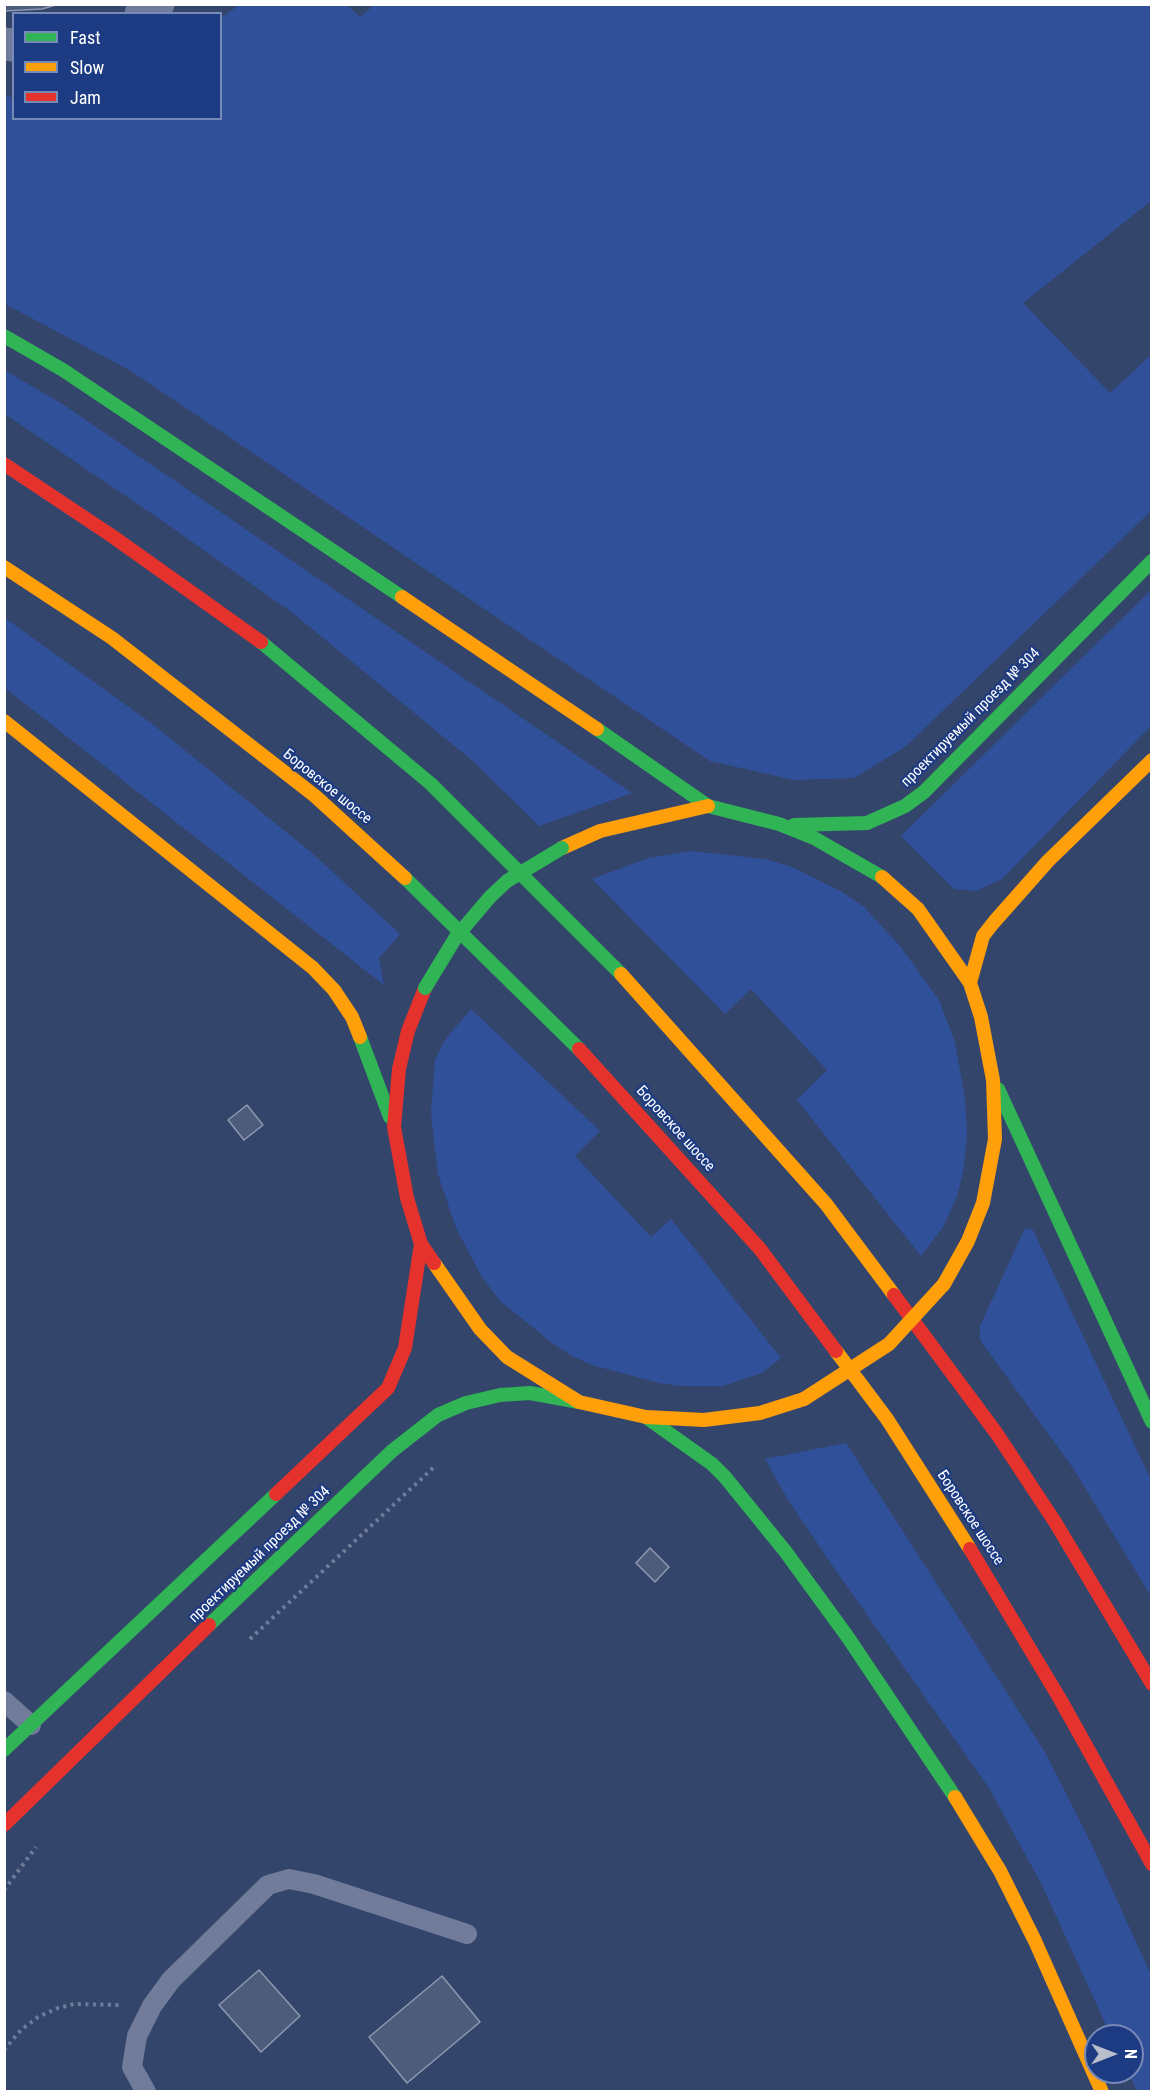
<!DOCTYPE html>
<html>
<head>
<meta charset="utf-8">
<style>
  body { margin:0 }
  #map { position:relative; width:1156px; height:2096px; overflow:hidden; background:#34456c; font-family:"Roboto Condensed",sans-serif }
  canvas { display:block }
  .frame { position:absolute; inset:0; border:6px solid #fff; pointer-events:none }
  .legend { position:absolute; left:12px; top:12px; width:210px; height:108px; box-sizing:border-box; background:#1d3b83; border:2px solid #7789b5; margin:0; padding:8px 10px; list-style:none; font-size:18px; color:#fff }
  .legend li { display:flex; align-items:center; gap:12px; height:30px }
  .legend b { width:30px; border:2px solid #7789b5 }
  .north { position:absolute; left:1084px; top:2024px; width:60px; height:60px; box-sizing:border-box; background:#1d3b83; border:2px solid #7789b5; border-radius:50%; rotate:90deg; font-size:16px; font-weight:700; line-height:24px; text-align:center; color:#fff }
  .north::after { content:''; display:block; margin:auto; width:21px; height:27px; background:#b8becc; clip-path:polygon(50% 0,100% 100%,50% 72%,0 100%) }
</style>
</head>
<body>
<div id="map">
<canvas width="1156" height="2096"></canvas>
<div class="frame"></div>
<ul class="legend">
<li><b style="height:8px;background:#30b455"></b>Fast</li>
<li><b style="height:8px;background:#ff9f0a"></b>Slow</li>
<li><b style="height:8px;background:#e5322d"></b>Jam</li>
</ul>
<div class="north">N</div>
</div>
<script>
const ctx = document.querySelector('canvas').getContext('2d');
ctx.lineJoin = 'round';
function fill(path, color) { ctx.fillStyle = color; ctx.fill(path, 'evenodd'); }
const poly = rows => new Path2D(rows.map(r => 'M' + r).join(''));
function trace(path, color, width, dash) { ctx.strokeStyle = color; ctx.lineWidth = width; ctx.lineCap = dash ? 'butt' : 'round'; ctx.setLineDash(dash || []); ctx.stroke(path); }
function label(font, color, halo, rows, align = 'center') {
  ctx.font = font + ' "Roboto Condensed",sans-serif'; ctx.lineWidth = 4.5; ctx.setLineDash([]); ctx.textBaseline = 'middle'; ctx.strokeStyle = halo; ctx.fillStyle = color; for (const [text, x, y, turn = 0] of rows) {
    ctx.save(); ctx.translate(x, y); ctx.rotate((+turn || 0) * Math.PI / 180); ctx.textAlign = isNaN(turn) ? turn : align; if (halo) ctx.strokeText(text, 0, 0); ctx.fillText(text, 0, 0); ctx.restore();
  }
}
const green = poly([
  [374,5,1151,5,1151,201,1023,303,1110,393,1151,355,1151,511,905,747,854,778,794,780,710,761,131,371,5,304,5,94,13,99,14,118,220,118,221,18,239,5,347,5,360,17],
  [4,370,61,403,632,793,539,826,474,762,294,614,164,522,5,414],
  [1151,590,1151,726,1002,879,976,891,954,889,901,836],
  [5,618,151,723,311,852,400,934,379,958,384,985,5,688],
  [691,851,765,859,792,867,842,892,863,906,900,946,939,1000,955,1042,965,1099,967,1133,964,1167,957,1197,943,1227,921,1256,797,1100,827,1070,751,989,725,1014,592,879,649,858],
  [471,1009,600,1131,575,1156,651,1237,671,1219,781,1358,762,1373,723,1386,682,1386,659,1383,592,1365,574,1357,556,1346,500,1301,482,1277,456,1228,438,1174,434,1143,431,1111,435,1060,445,1040],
  [1025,1228,1033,1230,1151,1480,1151,1596,1073,1468,980,1340,980,1326],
  [846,1443,1045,1752,1091,1843,1151,1975,1151,2091,1137,2091,1128,2072,1132,2072,1132,2036,1111,2036,1042,1885,989,1788,832,1565,787,1498,765,1459]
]);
const building = poly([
  [4,4,59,4,42,9,4,11,4,4],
  [247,1105,263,1125,244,1140,228,1120,247,1105],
  [650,1548,669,1567,655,1582,636,1563,650,1548],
  [259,1970,300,2016,261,2052,219,2005,259,1970],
  [442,1976,480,2022,407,2083,369,2037,442,1976]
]);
const path = poly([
  [250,1639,433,1468],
  [4,1890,36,1847],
  [4,2050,21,2030,38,2017,58,2008,74,2004,121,2005]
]);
const lane = poly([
  [4,1701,31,1725],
  [146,2092,132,2067,137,2036,152,2006,171,1980,268,1885,289,1879,314,1884,467,1934]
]);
const street = poly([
  [141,14,158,4],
  [4,44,14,45]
]);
const fast = poly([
  [4,336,63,370,402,597],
  [261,642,431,784,621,974],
  [597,729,708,806,779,824,814,838,882,877],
  [794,825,867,823,905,806,924,792,1152,561],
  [405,878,579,1049],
  [360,1037,390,1117],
  [998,1089,1152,1422],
  [646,1417,712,1464,725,1477,785,1551,847,1636,955,1797],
  [209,1625,392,1451,438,1415,466,1403,500,1395,530,1393,579,1402],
  [4,1750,276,1494]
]);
const slow = poly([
  [4,567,112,638,315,796,405,878],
  [402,597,597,729],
  [4,721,313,968,334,990,352,1017,360,1037],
  [562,848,600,831,708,806],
  [882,877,918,909,970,983,981,1017,993,1080,995,1139,983,1203,968,1241,944,1284],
  [621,974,826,1204,894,1295],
  [970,983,983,936,994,922,1048,861,1152,760],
  [434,1263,480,1329,507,1357,579,1402,646,1417,704,1420,760,1413,804,1399],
  [836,1351,887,1419,970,1549],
  [955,1797,1000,1871,1035,1941,1102,2092]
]);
const jam = poly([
  [4,464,112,536,261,642],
  [425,988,408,1031,399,1069,394,1127,407,1198,421,1244,434,1263],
  [579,1049,760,1249,836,1351],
  [894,1295,997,1434,1055,1522,1152,1684],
  [276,1494,388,1388,405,1348,421,1244],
  [970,1549,1060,1699,1152,1864],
  [4,1825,209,1625]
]);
const fastBridge = poly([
  [425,988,456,937,490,897,507,881,562,848]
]);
const slowBridge = poly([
  [804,1399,889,1344,944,1284]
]);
const streetNames = [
  ["проектируемый проезд № 304",971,718,-45],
  ["Боровское шоссе",327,787,39],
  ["Боровское шоссе",675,1129,48],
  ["Боровское шоссе",970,1518,57],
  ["проектируемый проезд № 304",260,1555,-44]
];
fill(green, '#31509a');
fill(building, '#4e5c7b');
trace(building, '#8e98b0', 1.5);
trace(path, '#707c9a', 4, [3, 4.5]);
trace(lane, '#707c9a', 20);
trace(street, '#707c9a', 33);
trace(fast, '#30b455', 14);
trace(slow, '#ff9f0a', 14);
trace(jam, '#e5322d', 14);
trace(fastBridge, '#30b455', 14);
trace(slowBridge, '#ff9f0a', 14);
label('15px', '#fff', '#1d3b83', streetNames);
</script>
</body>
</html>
